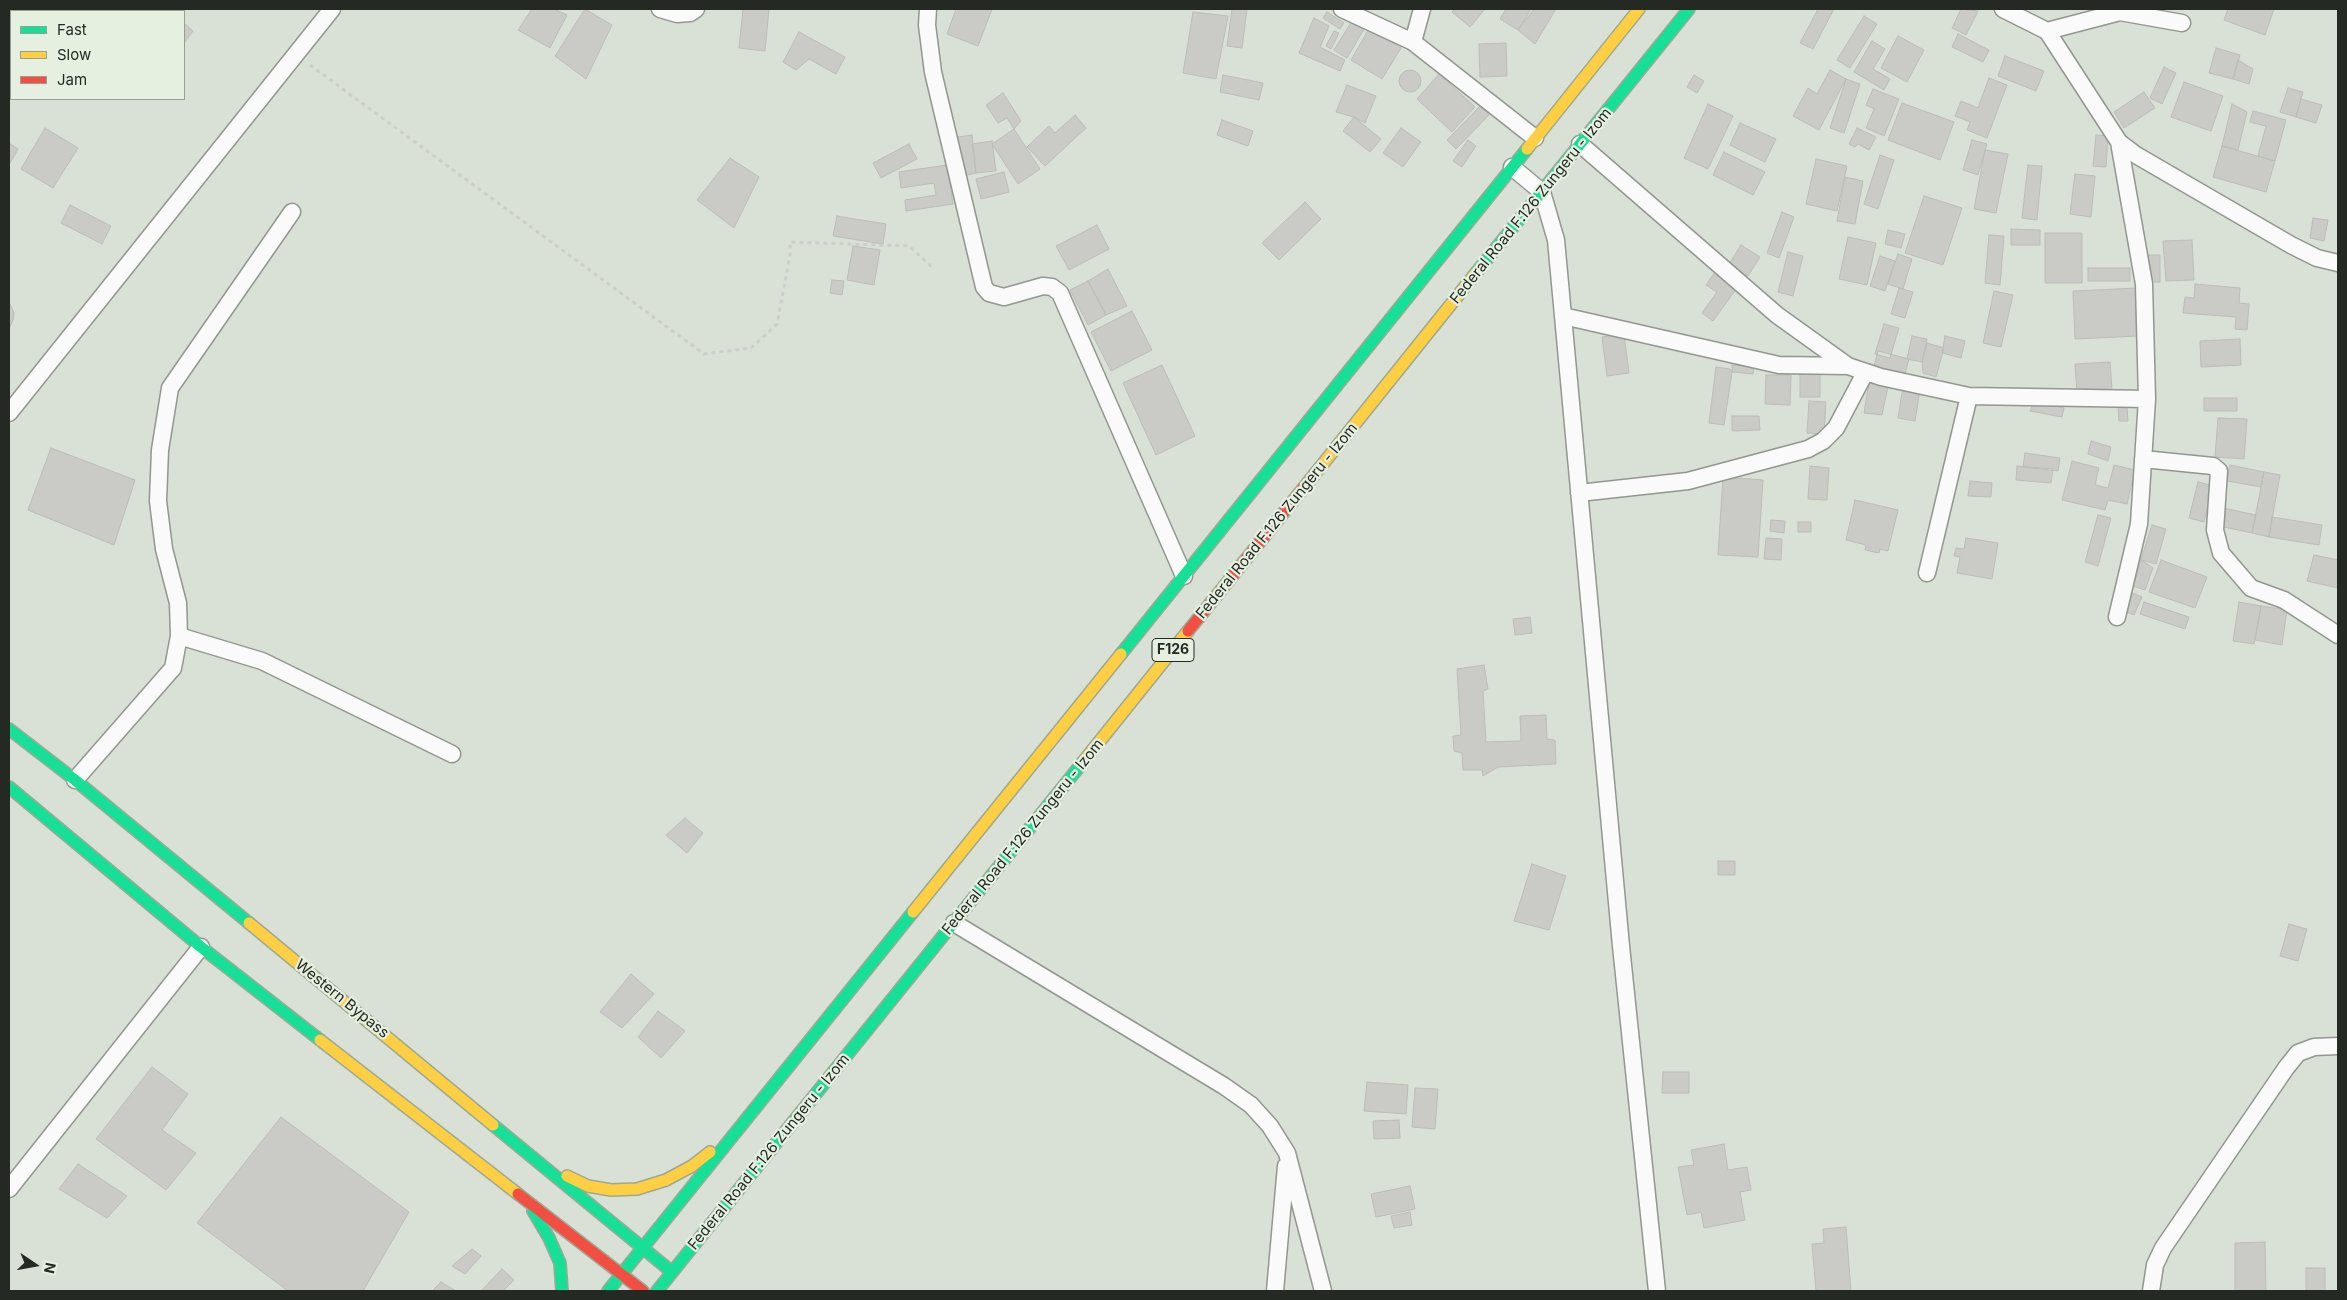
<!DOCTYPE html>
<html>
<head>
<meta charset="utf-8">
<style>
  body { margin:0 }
  #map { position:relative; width:2347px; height:1300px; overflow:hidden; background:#d9e0d6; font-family:Inter,sans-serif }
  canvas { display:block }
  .frame { position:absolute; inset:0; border:10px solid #252923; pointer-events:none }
  .legend { position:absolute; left:10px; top:10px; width:175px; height:90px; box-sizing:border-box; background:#e5f0e0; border:1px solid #98a094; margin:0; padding:6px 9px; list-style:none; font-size:15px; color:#252923 }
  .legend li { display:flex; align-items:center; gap:10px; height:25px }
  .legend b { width:25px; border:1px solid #98a094 }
  .north { position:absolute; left:10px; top:1240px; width:50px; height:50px; -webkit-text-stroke:4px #e5f0e0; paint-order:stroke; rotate:102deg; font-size:14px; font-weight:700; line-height:20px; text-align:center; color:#252923 }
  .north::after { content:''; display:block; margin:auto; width:18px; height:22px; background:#252923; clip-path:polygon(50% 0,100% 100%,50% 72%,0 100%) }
</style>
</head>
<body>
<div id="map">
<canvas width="2347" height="1300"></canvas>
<div class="frame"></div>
<ul class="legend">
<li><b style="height:6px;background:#16e098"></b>Fast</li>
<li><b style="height:6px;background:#ffcf43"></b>Slow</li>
<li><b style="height:6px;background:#f24e42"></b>Jam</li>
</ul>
<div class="north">N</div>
</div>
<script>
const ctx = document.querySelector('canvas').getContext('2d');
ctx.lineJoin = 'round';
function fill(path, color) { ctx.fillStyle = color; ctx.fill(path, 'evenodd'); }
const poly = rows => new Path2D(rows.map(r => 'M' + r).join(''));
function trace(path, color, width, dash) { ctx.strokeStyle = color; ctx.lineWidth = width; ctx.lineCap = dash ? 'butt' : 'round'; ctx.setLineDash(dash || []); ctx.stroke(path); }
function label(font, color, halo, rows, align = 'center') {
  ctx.font = font + ' Inter,sans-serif'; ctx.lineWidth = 4.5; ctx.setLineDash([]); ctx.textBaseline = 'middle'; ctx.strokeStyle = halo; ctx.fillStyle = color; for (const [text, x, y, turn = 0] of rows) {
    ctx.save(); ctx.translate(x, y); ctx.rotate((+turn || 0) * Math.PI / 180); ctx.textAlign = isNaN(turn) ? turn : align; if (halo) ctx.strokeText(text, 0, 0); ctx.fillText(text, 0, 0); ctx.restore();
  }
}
const building = poly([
  [43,9,64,9,67,11,40,11,43,9],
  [134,9,175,9,173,11,132,11,134,9],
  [532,9,554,9,567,15,550,48,518,30,532,9],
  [585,9,612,25,586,79,555,56,585,9],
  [743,9,769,9,765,51,739,48,743,9],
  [956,9,992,9,978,46,947,34,956,9],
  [1232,9,1247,9,1242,48,1227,46,1232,9],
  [1455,9,1485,9,1470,27,1452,12,1455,9],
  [1506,9,1531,9,1518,30,1500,19,1506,9],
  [1534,9,1556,9,1535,44,1518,30,1534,9],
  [1818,9,1834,9,1813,49,1800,43,1818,9],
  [1961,9,1978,11,1966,35,1952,28,1961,9],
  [2228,9,2274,9,2265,35,2224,20,2228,9],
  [1193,12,1228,16,1216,79,1183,73,1193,12],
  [1327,12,1344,23,1340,29,1323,18,1327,12],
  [1864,16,1877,24,1850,68,1837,60,1864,16],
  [1314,18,1329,26,1320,47,1345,60,1340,71,1299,53,1314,18],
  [1352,21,1364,29,1347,58,1334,50,1352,21],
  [184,23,193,31,184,43,184,23],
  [11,29,11,48,9,46,9,32,11,29],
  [1369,29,1401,48,1382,79,1351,60,1369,29],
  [1334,31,1339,33,1331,49,1326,46,1334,31],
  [799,32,845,57,836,74,809,59,796,70,783,62,799,32],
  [1958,34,1989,50,1983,62,1952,47,1958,34],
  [1898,36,1924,50,1907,82,1881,68,1898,36],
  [1872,41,1885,49,1873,69,1890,79,1884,90,1854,72,1872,41],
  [1506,43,1507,76,1480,77,1479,44,1506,43],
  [2216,48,2240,55,2233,79,2209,73,2216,48],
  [2005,56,2044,71,2036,91,1998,76,2005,56],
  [2238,60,2253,69,2249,84,2233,79,2238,60],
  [2164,67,2176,73,2162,104,2150,98,2164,67],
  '1399 81a11 11 0 1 1 22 0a11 11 0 1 1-22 0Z',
  [1830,70,1846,79,1819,130,1793,116,1808,88,1817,94,1830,70],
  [1439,74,1475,107,1452,132,1417,99,1439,74],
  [1223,75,1263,83,1259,100,1220,92,1223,75],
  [1694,75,1704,81,1697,93,1687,87,1694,75],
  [1989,78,2007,85,1987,138,1967,130,1970,122,1955,116,1961,101,1978,108,1989,78],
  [1846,79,1860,84,1844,133,1830,128,1846,79],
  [2184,82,2223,96,2211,131,2171,117,2184,82],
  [1347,85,1376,96,1365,123,1354,117,1336,112,1347,85],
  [2288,88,2303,92,2296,117,2280,112,2288,88],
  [1873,89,1899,99,1884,136,1866,128,1874,109,1866,105,1873,89],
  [2144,92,2155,108,2124,128,2114,112,2144,92],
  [1003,93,1021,121,1014,129,1007,118,998,123,986,105,1003,93],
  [2301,99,2322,105,2316,123,2296,117,2301,99],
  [1902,103,1954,122,1940,160,1888,140,1902,103],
  [1708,104,1733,116,1708,169,1684,158,1708,104],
  [2232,104,2247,112,2238,150,2222,146,2232,104],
  [1480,106,1489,115,1456,149,1447,140,1480,106],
  [2253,111,2286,120,2275,161,2258,156,2266,126,2250,122,2253,111],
  [1075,115,1086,128,1045,166,1027,147,1049,126,1055,133,1075,115],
  [1354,117,1381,139,1370,152,1343,131,1354,117],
  [1222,120,1253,131,1248,146,1217,135,1222,120],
  [1740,123,1776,139,1765,162,1730,145,1740,123],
  [45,128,78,148,53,188,21,169,45,128],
  [1401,128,1421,142,1403,167,1383,153,1401,128],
  [1857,128,1876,137,1869,150,1858,144,1855,147,1849,144,1857,128],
  [1014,129,1040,169,1018,184,992,144,1014,129],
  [972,135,976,173,963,176,958,137,972,135],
  [2096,135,2108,136,2106,167,2093,166,2096,135],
  [1468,140,1476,146,1462,167,1453,161,1468,140],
  [1972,140,1987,144,1978,175,1963,170,1972,140],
  [992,141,996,171,976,173,972,144,992,141],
  [9,143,18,149,9,165,9,143],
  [909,144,917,159,881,178,873,163,909,144],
  [2222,146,2275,161,2266,192,2213,177,2222,146],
  [1985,150,2008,154,1996,213,1974,209,1985,150],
  [1724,152,1765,172,1753,195,1713,175,1724,152],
  [1880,155,1894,160,1878,209,1864,204,1880,155],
  [730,158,759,177,734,228,697,200,730,158],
  [1816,159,1847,166,1837,211,1806,204,1816,159],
  [947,165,953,204,906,211,905,200,936,195,934,183,901,188,899,172,947,165],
  [2028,165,2042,166,2037,220,2022,218,2028,165],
  [1004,172,1009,192,981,199,976,179,1004,172],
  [2075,174,2095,176,2091,217,2070,214,2075,174],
  [1845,177,1863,181,1855,224,1837,221,1845,177],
  [1924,196,1962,208,1943,265,1905,253,1924,196],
  [1305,202,1321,219,1279,260,1262,243,1305,202],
  [70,205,111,226,102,244,61,223,70,205],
  [1782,212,1794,217,1779,258,1767,253,1782,212],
  [837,216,886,224,883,244,833,236,837,216],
  [2313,218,2328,220,2324,241,2310,238,2313,218],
  [1097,225,1109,249,1069,270,1056,246,1097,225],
  [2011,229,2040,230,2040,245,2011,245,2011,229],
  [1888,230,1905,234,1901,248,1885,244,1888,230],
  [2045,233,2082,233,2082,283,2045,283,2045,233],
  [1989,235,2004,236,2000,285,1985,283,1989,235],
  [1848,237,1876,243,1867,285,1839,279,1848,237],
  [2192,240,2194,280,2166,281,2163,241,2192,240],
  [1741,245,1760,257,1748,276,1729,264,1741,245],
  [853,246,880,250,874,285,847,280,853,246],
  [1788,252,1803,256,1793,296,1778,292,1788,252],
  [1898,254,1912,259,1903,289,1888,284,1898,254],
  [2148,255,2160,255,2160,282,2148,282,2148,255],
  [1880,256,1895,261,1885,291,1870,286,1880,256],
  [2088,268,2130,268,2130,281,2088,281,2088,268],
  [1108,269,1127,306,1106,315,1088,281,1108,269],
  [1715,272,1737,288,1713,321,1702,313,1717,292,1706,285,1715,272],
  [832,280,844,281,842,295,830,293,832,280],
  [1088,281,1106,315,1088,325,1070,290,1088,281],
  [2195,284,2240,288,2239,303,2249,304,2247,330,2235,329,2236,317,2183,313,2185,297,2194,298,2195,284],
  [1899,288,1913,292,1905,318,1891,314,1899,288],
  [2137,288,2138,336,2075,339,2073,291,2137,288],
  [1994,291,2013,295,2001,347,1983,343,1994,291],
  [9,302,14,313,13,320,9,329,9,302],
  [1132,311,1152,350,1111,371,1091,332,1132,311],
  [1884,324,1899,328,1890,358,1875,354,1884,324],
  [1624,334,1629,373,1607,376,1602,337,1624,334],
  [1912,336,1927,339,1922,362,1907,359,1912,336],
  [1945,336,1965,341,1961,358,1942,353,1945,336],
  [2240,339,2241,365,2201,367,2200,341,2240,339],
  [1927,343,1944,348,1936,377,1923,373,1922,362,1927,343],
  [1878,351,1909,359,1905,374,1874,366,1878,351],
  [2110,362,2112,390,2077,392,2075,364,2110,362],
  [1162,365,1195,436,1156,455,1123,383,1162,365],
  [1732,365,1754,367,1753,374,1732,372,1732,365],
  [1716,367,1730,369,1732,372,1724,425,1709,423,1716,367],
  [1800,374,1820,374,1820,397,1800,397,1800,374],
  [1766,375,1791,375,1790,405,1765,404,1766,375],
  [1869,383,1888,386,1882,415,1864,413,1869,383],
  [1903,387,1920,390,1915,421,1898,418,1903,387],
  [2204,398,2237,398,2237,411,2204,411,2204,398],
  [1809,401,1826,402,1824,434,1807,433,1809,401],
  [2034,402,2064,408,2062,417,2030,411,2034,402],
  [2127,406,2128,421,2119,421,2118,407,2127,406],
  [1732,416,1759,416,1760,430,1732,431,1732,416],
  [2218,418,2247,419,2244,459,2215,457,2218,418],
  [2091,441,2111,447,2108,461,2088,454,2091,441],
  [51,448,135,480,114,545,28,510,51,448],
  [2025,453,2060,458,2058,471,2023,467,2025,453],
  [2072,461,2099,468,2095,485,2108,488,2114,465,2135,470,2127,504,2108,500,2105,510,2062,500,2072,461],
  [2230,465,2264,472,2261,487,2227,481,2230,465],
  [1810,466,1829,468,1827,500,1808,499,1810,466],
  [2017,466,2053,469,2051,483,2016,480,2017,466],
  [2264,472,2280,475,2269,537,2252,533,2264,472],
  [1723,477,1763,480,1758,557,1718,555,1723,477],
  [1970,481,1992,483,1991,497,1968,496,1970,481],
  [2198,482,2213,486,2204,522,2189,518,2198,482],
  [1855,500,1898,510,1888,551,1880,549,1879,553,1865,550,1866,545,1846,540,1855,500],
  [2223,508,2256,515,2252,533,2219,526,2223,508],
  [2098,515,2111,518,2098,566,2085,562,2098,515],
  [2272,517,2322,525,2319,545,2269,537,2272,517],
  [1771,520,1785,521,1784,533,1770,531,1771,520],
  [1798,522,1811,522,1811,532,1798,532,1798,522],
  [2152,525,2166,529,2156,564,2141,560,2152,525],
  [1766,538,1782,539,1781,560,1764,559,1766,538],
  [1966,538,1998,543,1992,579,1957,573,1960,557,1954,556,1956,548,1964,549,1966,538],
  [2314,555,2338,560,2338,588,2307,581,2314,555],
  [2141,560,2153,568,2145,590,2133,586,2141,560],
  [2161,560,2207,577,2195,608,2149,592,2161,560],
  [2130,592,2142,597,2134,615,2122,610,2130,592],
  [2144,602,2189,617,2185,629,2140,614,2144,602],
  [2239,602,2261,606,2254,644,2233,641,2239,602],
  [2261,606,2287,610,2282,645,2255,640,2261,606],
  [1530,617,1532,633,1515,635,1513,619,1530,617],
  [1484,665,1488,689,1483,691,1486,742,1521,741,1520,716,1546,715,1547,739,1555,740,1556,764,1498,767,1483,776,1482,770,1463,770,1462,753,1454,751,1453,736,1461,735,1457,669,1484,665],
  [685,818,703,833,687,853,666,835,685,818],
  [1718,861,1735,861,1735,875,1718,875,1718,861],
  [1532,864,1566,876,1549,930,1514,921,1532,864],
  [2289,924,2307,929,2298,961,2280,956,2289,924],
  [631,974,654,994,622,1028,600,1012,631,974],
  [658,1011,685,1031,661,1058,638,1037,658,1011],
  [152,1067,188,1094,162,1130,196,1153,166,1190,96,1139,152,1067],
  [1663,1072,1689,1072,1689,1093,1662,1093,1663,1072],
  [1367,1082,1408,1085,1406,1114,1364,1111,1367,1082],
  [1415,1088,1438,1089,1435,1129,1412,1127,1415,1088],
  [281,1117,409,1212,363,1291,288,1291,197,1223,281,1117],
  [1399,1120,1400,1138,1374,1139,1373,1121,1399,1120],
  [1724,1144,1728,1170,1747,1167,1751,1190,1740,1192,1745,1220,1704,1228,1701,1212,1687,1215,1678,1167,1694,1165,1691,1150,1724,1144],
  [78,1164,127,1196,107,1218,59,1189,78,1164],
  [1410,1186,1415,1209,1376,1217,1371,1194,1410,1186],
  [1410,1212,1412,1225,1394,1228,1391,1216,1410,1212],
  [1846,1227,1851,1291,1816,1291,1812,1244,1824,1243,1823,1229,1846,1227],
  [2265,1242,2266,1291,2235,1291,2235,1243,2265,1242],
  [472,1249,481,1256,465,1274,452,1266,472,1249],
  [2306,1268,2325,1268,2325,1291,2306,1291,2306,1268],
  [502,1269,514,1280,503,1291,481,1291,502,1269],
  [441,1282,456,1291,432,1291,441,1282]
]);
const path = poly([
  [310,65,704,354,751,348,777,324,790,255,790,242,909,246,934,269]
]);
const street = poly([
  [660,9,677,14,690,13,696,9],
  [928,9,927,25,933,72,984,287,989,293,1004,297,1043,286,1052,287,1060,293,1184,576],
  [1342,9,1413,42,1535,138],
  [2003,9,2047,31,2119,142,2136,155,2291,245,2317,258,2338,263],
  [109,11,111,9],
  [2047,31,2120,12,2182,23],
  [1413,42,1422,9],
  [9,68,11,71],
  [9,87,11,85],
  [1580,144,1777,315,1848,366,1881,377,1969,396,2147,399],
  [1512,167,1542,192,1556,240,1621,946,1657,1291],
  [1563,316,1779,365,1848,366],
  [9,413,332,9],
  [2143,459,2213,466,2219,471,2215,530,2221,553,2251,588,2284,600,2338,635],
  [1579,493,1688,481,1808,449,1823,441,1836,428,1865,373],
  [1927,573,1969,396],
  [2117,617,2139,524,2147,399,2144,284,2119,142],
  [179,636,262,661,452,754],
  [75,780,173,668,179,636,178,603,164,549,158,501,160,450,170,388,292,212],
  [954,923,1224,1086,1251,1105,1270,1126,1287,1153,1323,1291],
  [9,1189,201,947],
  [1275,1291,1286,1166],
  [2151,1291,2155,1265,2163,1248,2286,1068,2298,1053,2314,1047,2338,1046]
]);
const fast = poly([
  [1476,273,1689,9],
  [1121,654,1527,149],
  [9,729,75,780,249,923],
  [9,787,201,947,320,1040],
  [493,1125,672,1272],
  [533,1211,549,1238,560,1263,562,1291],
  [608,1291,913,912],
  [657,1291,1083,762]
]);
const slow = poly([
  [1527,149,1639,9],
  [1314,475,1476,273],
  [1083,762,1188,631],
  [913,912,1121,654],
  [249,923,493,1125],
  [320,1040,518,1194],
  [567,1176,588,1186,611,1190,637,1189,666,1180,692,1166,710,1152]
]);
const jam = poly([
  [1188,631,1314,475],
  [518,1194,643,1291]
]);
const shields = [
  [1173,650,42]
];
const shieldNames = [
  ["F126",1173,650]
];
const streetNames = [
  ["Federal Road F.126 Zungeru - Izom",1531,206,-51],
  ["Federal Road F.126 Zungeru - Izom",1277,521,-51],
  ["Federal Road F.126 Zungeru - Izom",1023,837,-51],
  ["Western Bypass",342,999,39],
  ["Federal Road F.126 Zungeru - Izom",769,1152,-51]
];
fill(building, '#cacac7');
trace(building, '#bcbcb9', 1);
trace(street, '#929790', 19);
trace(fast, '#9ca994', 14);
trace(slow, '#9ca994', 14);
trace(jam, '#9ca994', 14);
trace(path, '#cccecc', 3, [4, 4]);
trace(street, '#f9faf9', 16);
trace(fast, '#16e098', 11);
trace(slow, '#ffcf43', 11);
trace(jam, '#f24e42', 11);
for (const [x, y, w] of shields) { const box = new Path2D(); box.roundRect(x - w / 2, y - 11.5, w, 23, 4); ctx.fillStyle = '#e5f0e0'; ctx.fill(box); trace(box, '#252923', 1); }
label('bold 14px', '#252923', null, shieldNames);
label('15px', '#252923', '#e5f0e0', streetNames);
</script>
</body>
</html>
